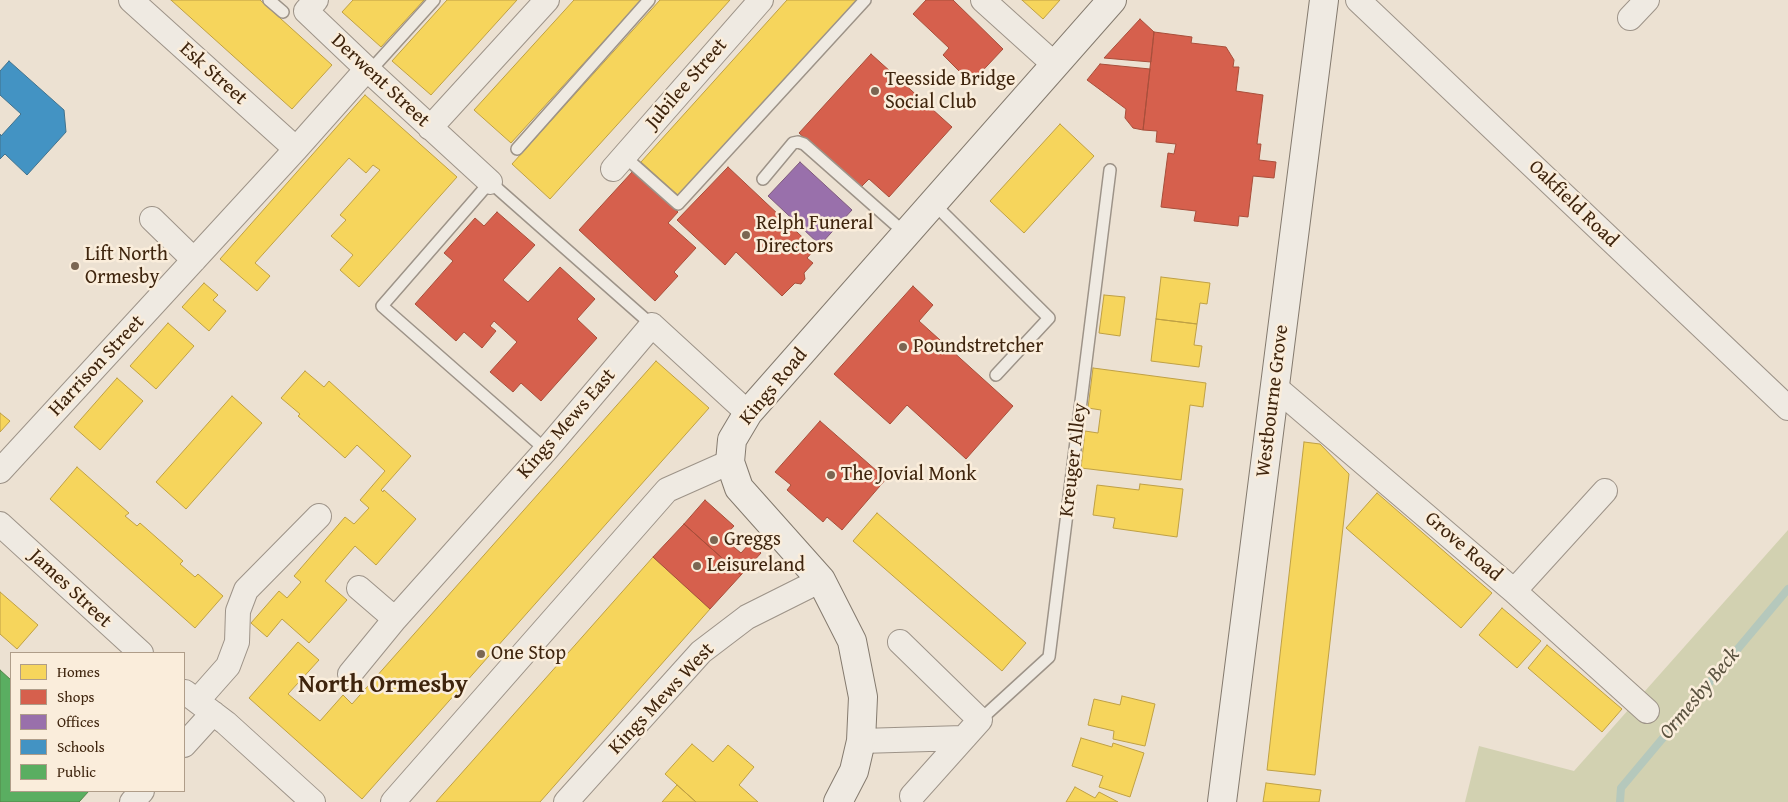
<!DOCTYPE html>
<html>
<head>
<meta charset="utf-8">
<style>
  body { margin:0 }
  #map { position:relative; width:1788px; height:802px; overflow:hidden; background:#ece1d2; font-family:"Gentium Book Plus",serif }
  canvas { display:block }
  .legend { position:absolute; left:10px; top:652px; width:175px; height:140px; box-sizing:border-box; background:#faeddb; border:1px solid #af9d89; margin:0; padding:6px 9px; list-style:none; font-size:15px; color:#3e240d }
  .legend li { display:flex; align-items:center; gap:10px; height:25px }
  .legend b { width:25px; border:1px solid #af9d89 }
</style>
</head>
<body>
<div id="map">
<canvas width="1788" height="802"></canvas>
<ul class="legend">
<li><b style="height:14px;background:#f6d55c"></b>Homes</li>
<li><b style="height:14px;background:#d6604d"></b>Shops</li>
<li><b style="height:14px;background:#9970ab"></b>Offices</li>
<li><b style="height:14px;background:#4393c3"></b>Schools</li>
<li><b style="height:14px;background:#5aae61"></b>Public</li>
</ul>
</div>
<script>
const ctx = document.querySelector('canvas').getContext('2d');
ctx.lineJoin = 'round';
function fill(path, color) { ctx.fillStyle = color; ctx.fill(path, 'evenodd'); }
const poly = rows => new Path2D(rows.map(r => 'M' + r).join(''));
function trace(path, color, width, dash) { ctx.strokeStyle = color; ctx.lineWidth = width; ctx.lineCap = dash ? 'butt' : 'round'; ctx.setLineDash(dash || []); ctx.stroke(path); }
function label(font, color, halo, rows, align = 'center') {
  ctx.font = font + ' "Gentium Book Plus",serif'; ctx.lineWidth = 5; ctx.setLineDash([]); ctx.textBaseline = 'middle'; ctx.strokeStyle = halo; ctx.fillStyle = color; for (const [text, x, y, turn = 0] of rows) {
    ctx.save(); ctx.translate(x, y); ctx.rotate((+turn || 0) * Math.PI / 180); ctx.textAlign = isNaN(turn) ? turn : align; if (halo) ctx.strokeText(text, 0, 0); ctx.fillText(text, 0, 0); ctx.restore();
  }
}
const green = poly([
  [1788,530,1788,802,1465,802,1479,746,1574,771]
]);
const homes = poly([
  [171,0,260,0,332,65,292,109,171,0],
  [353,0,424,0,381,47,342,12,353,0],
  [447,0,517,0,431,95,392,61,447,0],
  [574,0,641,0,511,143,474,110,574,0],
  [660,0,730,0,550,199,512,164,660,0],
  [787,0,857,0,680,197,641,162,787,0],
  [1022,0,1060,0,1043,19,1022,0],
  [365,95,457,177,359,287,340,270,353,255,331,236,346,220,340,215,380,170,373,165,366,173,349,158,255,263,270,276,257,291,220,259,365,95],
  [1060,124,1094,156,1024,233,990,201,1060,124],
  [1161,277,1210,283,1207,304,1200,303,1197,324,1156,319,1161,277],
  [204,283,218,295,213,300,226,311,209,331,182,307,204,283],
  [1104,295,1125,297,1120,336,1099,333,1104,295],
  [1156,319,1197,324,1194,345,1202,346,1199,367,1151,361,1156,319],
  [168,323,194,346,156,389,130,366,168,323],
  [656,361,709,408,362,799,249,698,298,642,319,660,288,694,320,721,343,695,352,704,656,361],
  [1093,368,1206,383,1203,407,1190,405,1181,480,1081,468,1085,431,1098,433,1101,410,1088,408,1093,368],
  [305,371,324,387,329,381,411,456,381,490,383,492,384,490,416,519,376,565,355,546,325,581,347,600,309,643,282,619,267,637,251,623,279,591,287,598,301,582,294,576,345,517,354,524,369,508,360,500,385,471,357,445,345,458,298,416,300,414,281,398,305,371],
  [117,378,143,401,100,450,74,427,117,378],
  [232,396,262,423,186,509,156,482,232,396],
  [0,413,10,421,0,432,0,413],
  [1304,442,1320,444,1349,474,1315,775,1267,770,1304,442],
  [77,467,129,513,125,516,137,526,140,523,183,561,180,564,195,577,198,574,223,596,195,628,50,499,77,467],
  [1140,484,1183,489,1177,537,1113,528,1115,518,1093,515,1097,485,1139,490,1140,484],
  [1377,493,1492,593,1461,628,1346,528,1377,493],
  [877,513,1026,643,1002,671,853,541,877,513],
  [653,557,710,609,540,802,436,802,653,557],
  [0,592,38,625,17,649,0,634,0,592],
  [1502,608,1541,641,1517,668,1479,635,1502,608],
  [1547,645,1622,709,1602,732,1528,668,1547,645],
  [1122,696,1155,704,1145,746,1113,739,1114,731,1088,725,1094,699,1120,705,1122,696],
  [1081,738,1112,747,1113,743,1144,753,1130,797,1099,787,1103,776,1072,766,1081,738],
  [692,744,713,762,728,745,754,767,739,785,758,802,696,802,665,774,692,744],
  [1266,783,1321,790,1319,802,1263,802,1266,783],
  [677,785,696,802,662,802,677,785],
  [1075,787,1095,798,1099,792,1118,802,1066,802,1075,787]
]);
const shops = poly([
  [926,0,953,0,1003,49,971,83,943,55,949,48,913,14,926,0],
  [1140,19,1154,32,1151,62,1104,58,1140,19],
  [1154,32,1192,37,1191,43,1226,47,1234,60,1233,67,1239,67,1236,91,1263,95,1257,144,1261,144,1259,160,1276,162,1274,178,1253,176,1248,217,1239,216,1238,226,1194,221,1196,211,1161,207,1168,153,1174,154,1176,144,1156,142,1157,131,1143,130,1154,32],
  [871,54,952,127,889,197,869,179,860,188,799,133,871,54],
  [1100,64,1150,69,1143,130,1133,128,1125,118,1126,109,1087,80,1100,64],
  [728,167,815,249,807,258,813,263,804,273,805,279,801,284,795,283,782,296,736,252,725,265,677,220,728,167],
  [633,171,678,212,668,223,696,248,674,272,678,276,655,301,579,230,633,171],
  [497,212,535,245,503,280,528,302,560,267,595,299,577,319,597,338,541,401,521,383,513,392,490,372,517,342,494,321,490,326,496,331,482,348,464,332,456,341,415,304,453,261,444,253,475,218,484,226,497,212],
  [913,286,933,305,919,321,1013,406,966,459,907,405,890,424,834,374,913,286],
  [820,421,886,479,842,530,827,517,823,522,787,490,791,485,775,472,820,421],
  [705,500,734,526,723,538,741,553,750,543,761,553,741,575,684,524,705,500],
  [684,524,741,575,710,609,653,557,684,524]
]);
const offices = poly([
  [800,162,852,210,820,245,768,196,800,162]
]);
const schools = poly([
  [9,61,64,110,66,132,27,175,5,154,0,159,0,134,1,136,21,114,0,95,0,71,9,61]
]);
const public = poly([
  [0,670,11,680,11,791,89,791,79,802,0,802,0,670]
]);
const stream = poly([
  [1620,802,1621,788,1788,589]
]);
const lane = poly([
  [269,0,283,12],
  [369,72,434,0],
  [517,149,649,0],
  [624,156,678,204,865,0],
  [763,179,793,143,798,142,804,144,906,234],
  [933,203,1049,318,996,375],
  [546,450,382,306,490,182,652,325],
  [980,720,1049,657,1110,170]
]);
const street = poly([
  [131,0,296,149],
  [316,0,306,11,367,69,490,182],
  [983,0,1055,65],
  [1358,0,1788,408],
  [1630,18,1647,0],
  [430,128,547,0],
  [613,169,761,0],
  [152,219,194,260],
  [1275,387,1514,591,1647,711],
  [0,471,296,149,367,69],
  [0,524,141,653],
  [359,588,395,619],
  [1514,591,1605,491],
  [900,642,980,720,912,796],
  [350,674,395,619,546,450,652,325,748,413],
  [185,692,226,723,313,802],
  [197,701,228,666,237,642,238,611,246,590,319,516],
  [861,741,963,738],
  [184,745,213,713],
  [132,802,142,791],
  [393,802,667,490,730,462],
  [566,802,701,652,747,617,821,580]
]);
const secondary = poly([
  [838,802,854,771,861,741,863,697,852,641,821,580,739,488,730,462,732,440,748,413,1112,0],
  [1222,802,1324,0]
]);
const markers = [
  [875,91,5,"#7b6652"],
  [746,235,5,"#7b6652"],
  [75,266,5,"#7b6652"],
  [903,347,5,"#7b6652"],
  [831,475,5,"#7b6652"],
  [714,540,5,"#7b6652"],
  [697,566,5,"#7b6652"],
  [481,654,5,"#7b6652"]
];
const streetNames = [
  ["Esk Street",213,74,42],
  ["Derwent Street",380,81,43],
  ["Jubilee Street",687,84,-49],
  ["Oakfield Road",1573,204,44],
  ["Harrison Street",97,366,-47],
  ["Kings Road",774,387,-50],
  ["Westbourne Grove",1273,401,-83],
  ["Kings Mews East",567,424,-49],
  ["Kreuger Alley",1074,460,-83],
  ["Grove Road",1463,547,41],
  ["James Street",70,589,43],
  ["Kings Mews West",662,699,-47]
];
const poiNames = [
  ["Teesside Bridge",885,80],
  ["Social Club",885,103],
  ["Relph Funeral",756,224],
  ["Directors",756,247],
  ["Lift North",85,255],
  ["Ormesby",85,278],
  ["Poundstretcher",913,347],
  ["The Jovial Monk",841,475],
  ["Greggs",724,540],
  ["Leisureland",707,566],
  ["One Stop",491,654]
];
const waterNames = [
  ["Ormesby Beck",1700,694,-50]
];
const districtNames = [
  ["North Ormesby",383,686]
];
fill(green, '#d2d1b1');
fill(homes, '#f6d55c');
trace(homes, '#bfa044', 1);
fill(shops, '#d6604d');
trace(shops, '#a84e3a', 1);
fill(offices, '#9970ab');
trace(offices, '#7e597c', 1);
fill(schools, '#4393c3');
trace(schools, '#42728c', 1);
fill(public, '#5aae61');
trace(public, '#528548', 1);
trace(stream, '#b5c8bc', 8);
trace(lane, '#9d9388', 14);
trace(street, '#9d9388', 26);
trace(secondary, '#847a6e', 30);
trace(lane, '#efeae2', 11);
trace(street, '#efeae2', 24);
trace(secondary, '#efeae2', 28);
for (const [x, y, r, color] of markers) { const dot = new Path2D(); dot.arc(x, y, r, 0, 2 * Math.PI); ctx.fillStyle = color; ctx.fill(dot); trace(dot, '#faeddb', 2); }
label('20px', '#3e240d', '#faeddb', streetNames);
label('20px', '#3e240d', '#faeddb', poiNames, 'left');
label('italic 21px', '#5a523f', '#faeddb', waterNames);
label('bold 25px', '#3e240d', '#faeddb', districtNames);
</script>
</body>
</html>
